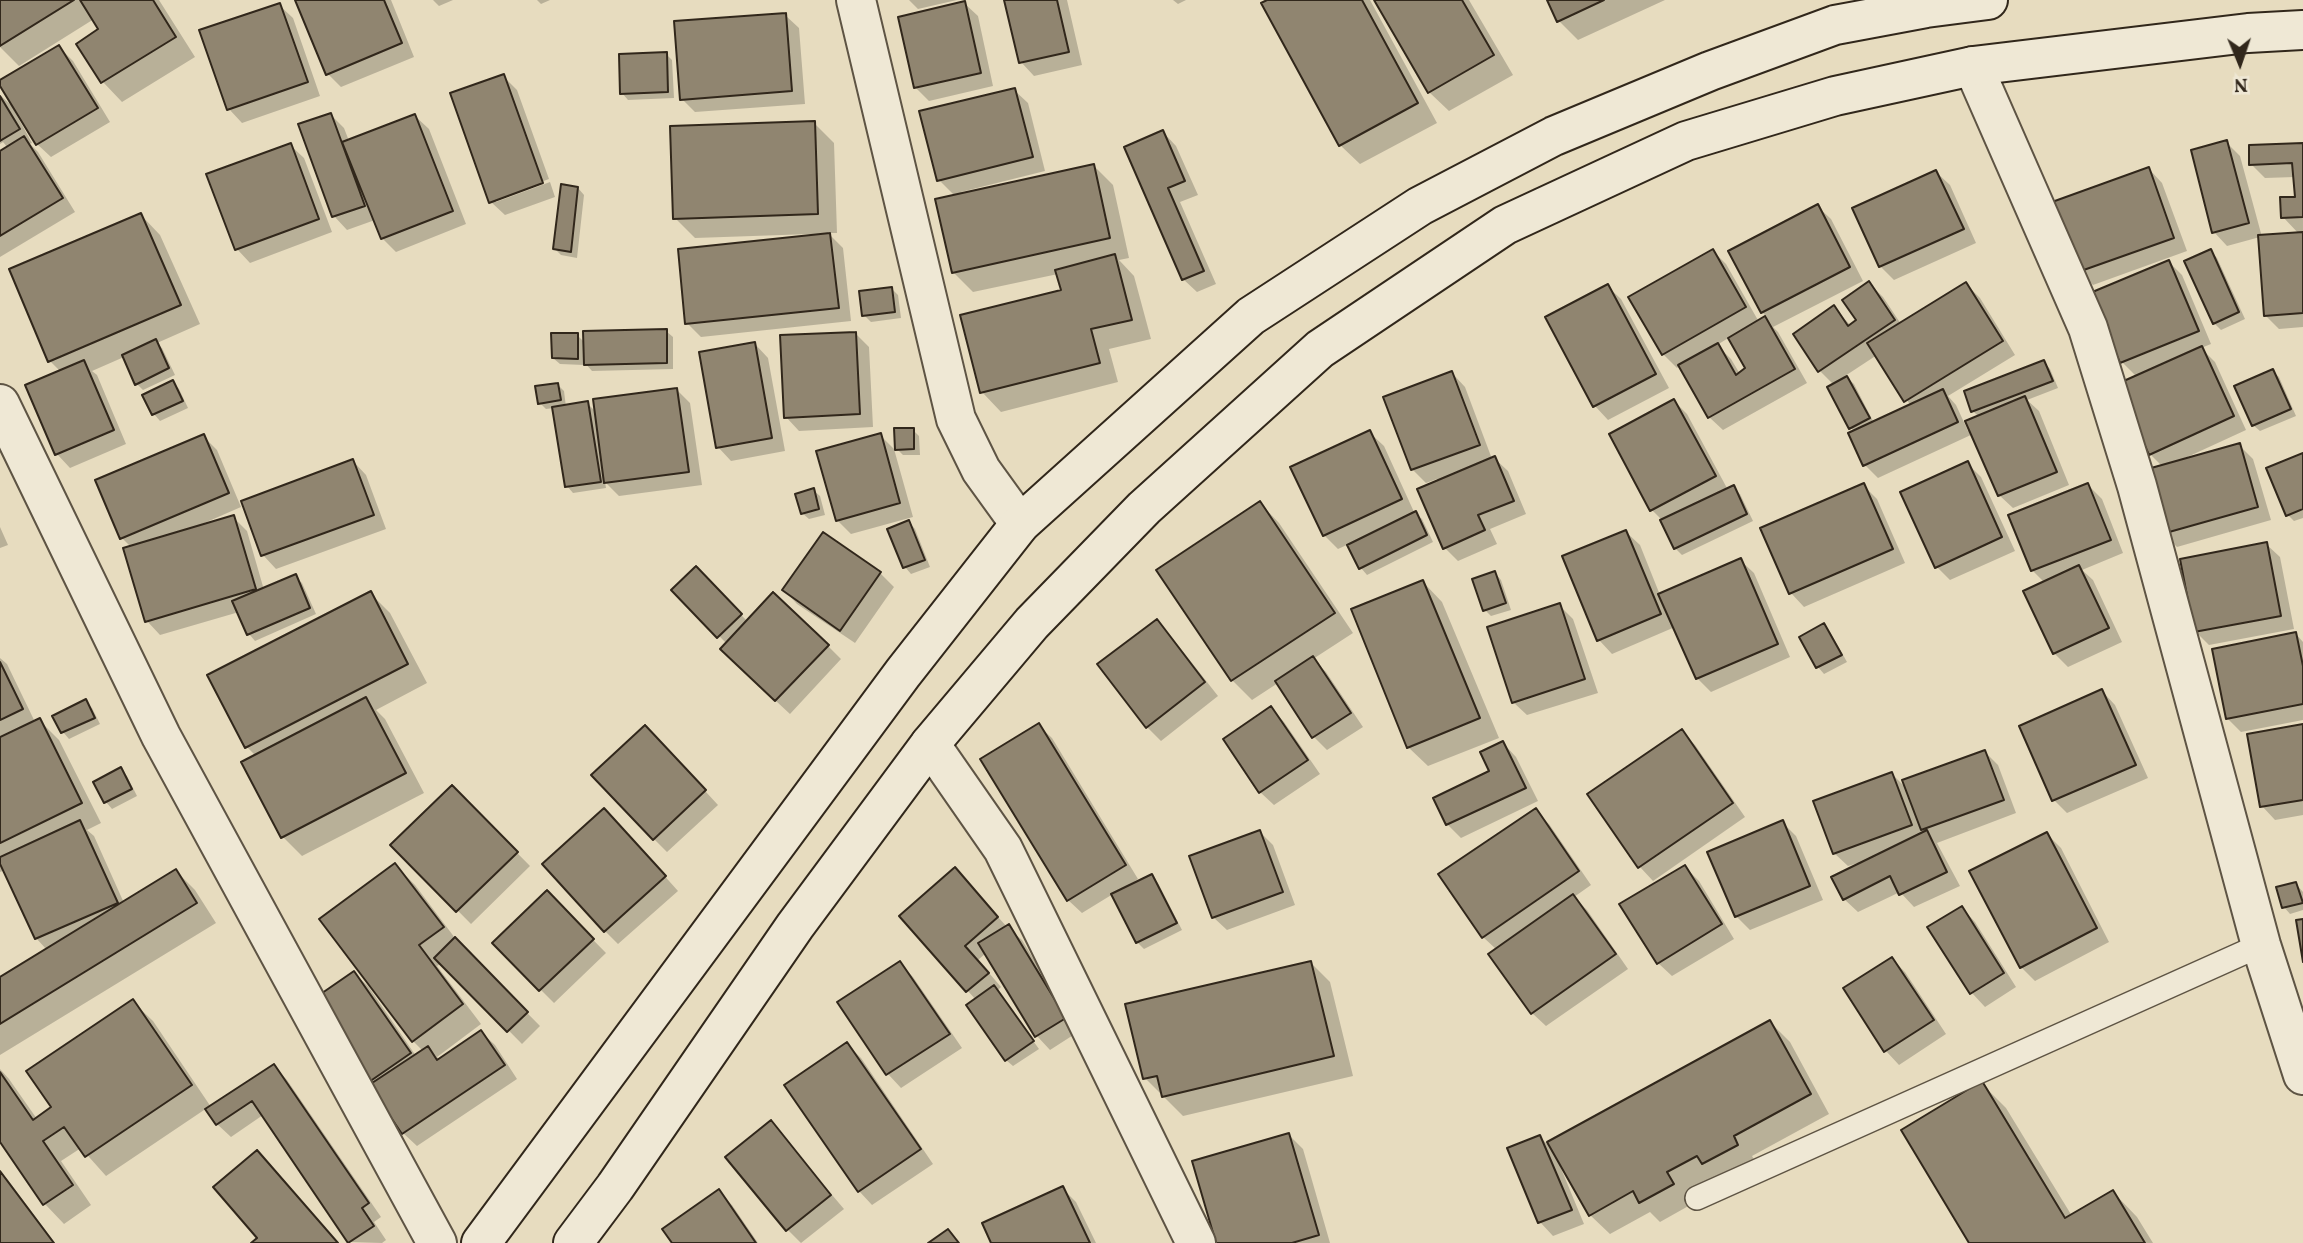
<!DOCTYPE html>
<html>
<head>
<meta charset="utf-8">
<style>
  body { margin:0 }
  #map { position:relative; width:2303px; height:1243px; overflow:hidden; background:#e7dcbf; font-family:Vollkorn,serif }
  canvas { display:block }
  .north { position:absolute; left:2205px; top:28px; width:70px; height:70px; -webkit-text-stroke:5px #efe8d5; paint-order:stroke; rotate:178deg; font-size:19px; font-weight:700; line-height:28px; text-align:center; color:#31271b }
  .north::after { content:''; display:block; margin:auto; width:24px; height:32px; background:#31271b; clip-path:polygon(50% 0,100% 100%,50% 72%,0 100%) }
</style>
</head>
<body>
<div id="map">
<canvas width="2303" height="1243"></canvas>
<div class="north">N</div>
</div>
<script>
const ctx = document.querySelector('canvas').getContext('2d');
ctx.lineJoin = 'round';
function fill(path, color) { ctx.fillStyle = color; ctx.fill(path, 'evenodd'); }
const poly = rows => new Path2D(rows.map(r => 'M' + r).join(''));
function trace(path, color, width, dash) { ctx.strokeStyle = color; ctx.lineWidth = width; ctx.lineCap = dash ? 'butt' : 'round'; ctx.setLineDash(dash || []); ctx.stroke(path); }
const shadow = poly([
  [0,0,159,0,195,57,122,102,103,82,79,44,101,30,94,19,19,66,0,47],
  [296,0,391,0,414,57,341,87,328,74],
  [433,0,453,0,439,6],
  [537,0,550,0,541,4],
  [909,0,957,0,918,9],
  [1006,0,1067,0,1082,65,1034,76,1021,62],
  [1173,0,1186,0,1178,4],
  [1270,0,1370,0,1437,123,1360,164,1340,145],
  [1376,0,1469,0,1513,75,1449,111,1429,92],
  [1549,0,1665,0,1578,40,1559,21],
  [964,3,978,16,993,86,929,101,915,87],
  [279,5,293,18,320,96,242,123,229,109],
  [785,15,799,28,805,104,695,112,682,99],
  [59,47,73,61,110,122,51,157,37,144,0,82],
  [666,54,672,60,674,98,628,100,622,93],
  [503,76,517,90,549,179,496,198,496,202,550,182,555,197,505,215,491,202],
  [1014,90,1028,103,1045,171,961,192,962,195,1094,166,1113,185,1129,258,1119,260,1134,276,1151,339,1109,349,1118,382,1001,412,982,392,1063,291,1058,274,973,292,954,273,955,196,939,180],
  [0,95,11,105,32,143,30,144,38,152,75,212,0,257,0,153,8,148,3,142,0,144],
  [331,115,344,128,349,141,415,116,429,129,466,224,396,252,382,238,375,220,347,230,334,216],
  [814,123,834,143,837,233,828,233,843,248,851,321,701,337,687,323,811,237,811,234,695,238,675,218],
  [1163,132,1176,146,1198,195,1180,202,1216,284,1197,292,1183,279,1126,148],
  [2226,142,2240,156,2262,237,2299,234,2283,217,2296,199,2295,177,2265,178,2251,164,2303,145,2303,327,2279,329,2266,316,2260,237,2227,246,2214,232],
  [290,145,304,158,332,232,250,263,237,249,209,175],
  [2149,169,2162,183,2187,251,2093,285,2079,271],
  [1936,172,1950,185,1976,243,1894,280,1880,266],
  [578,188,584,195,577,258,561,255,555,249],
  [1817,206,1831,219,1863,281,1773,327,1778,332,1807,383,1723,430,1709,417,1680,365,1677,368,1663,354,1713,251,1726,264,1759,322,1767,317,1762,312],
  [1730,337,1747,369,1740,374,1731,359,1717,345],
  [141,215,160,235,200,324,157,343,162,348,175,375,143,390,137,384,124,357,92,371,97,375,126,444,70,468,57,454,61,372,50,361],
  [2211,251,2217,258,2245,319,2221,330,2214,323],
  [2169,262,2182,275,2211,344,2201,348,2215,362,2246,430,2183,459,2184,461,2239,445,2253,459,2271,520,2177,547,2163,533,2163,467,2150,454,2137,377,2122,362],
  [1869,283,1883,297,1901,324,1966,284,1980,298,2015,355,1948,396,1956,405,1968,431,1979,417,1973,411,2044,362,2050,369,2058,388,2027,400,2039,411,2069,485,2013,508,1999,495,1973,434,1878,478,1865,465,1855,432,1851,428,1834,385,1820,371,1834,307,1851,326,1859,321],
  [1877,355,1911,406,1874,423,1854,384,1845,376],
  [1607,286,1621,299,1669,388,1608,420,1595,406,1547,318],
  [891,288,898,295,901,318,871,322,864,315],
  [666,331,673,337,673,369,592,371,584,362,584,365,560,364,553,358,577,335,585,343],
  [856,334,869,347,873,427,799,431,786,417],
  [755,344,768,358,785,451,731,461,718,447],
  [2272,371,2279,377,2296,416,2260,431,2253,425],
  [1452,373,1465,387,1492,459,1494,458,1508,471,1526,514,1490,529,1497,544,1458,561,1445,548,1437,479,1426,483,1412,469],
  [173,382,179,389,188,408,160,421,154,414,145,396],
  [558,385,564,391,566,407,587,403,596,412,677,390,690,403,702,485,619,496,605,482,606,488,573,493,567,486,554,408,546,409,540,403],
  [1674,401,1687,414,1728,490,1733,487,1740,494,1753,521,1682,555,1675,548,1662,520,1652,510],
  [913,430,919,436,920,455,903,455,897,449],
  [1370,433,1384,446,1414,512,1422,519,1433,542,1367,575,1361,568,1349,544,1338,549,1324,535],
  [880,435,894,449,913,517,851,534,837,520],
  [203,436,217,450,241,507,202,524,202,526,233,517,247,531,264,590,295,577,302,583,316,614,255,641,249,634,239,612,160,635,147,621,131,547,122,538],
  [2303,456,2303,518,2294,521,2288,515],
  [353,461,366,475,386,529,276,569,263,555],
  [1967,463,1981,477,2015,551,1950,580,1937,567],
  [1863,485,1877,499,1905,563,1804,607,1791,593],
  [2088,485,2102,499,2123,553,2082,570,2093,580,2122,642,2068,667,2054,653,2045,583,2032,570],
  [813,490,820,496,825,515,809,519,802,513],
  [1260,503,1279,523,1353,633,1313,659,1326,672,1363,727,1327,750,1313,736,1278,683,1252,700,1232,680],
  [909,522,915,529,930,567,911,574,905,567,889,530],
  [0,527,8,545,0,548],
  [1626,532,1640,545,1660,595,1740,560,1754,573,1790,657,1711,692,1697,678,1675,627,1612,654,1599,640,1564,557],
  [823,534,880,573,894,587,855,643,797,604,784,590],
  [2266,544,2280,557,2294,629,2209,645,2196,632],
  [696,569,748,622,828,646,841,659,790,714,735,663,727,644,674,590],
  [1495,573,1501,580,1511,610,1491,616,1485,610],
  [1423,582,1442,602,1499,738,1428,766,1408,747],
  [370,593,390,613,427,683,376,710,385,719,424,793,302,856,283,837,256,756,247,747],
  [1559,605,1573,619,1598,693,1527,715,1513,702],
  [1157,621,1170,635,1218,696,1161,741,1147,727,1099,664],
  [1824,626,1830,632,1847,662,1824,674,1818,667,1801,638],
  [2296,634,2303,642,2303,720,2241,732,2227,718],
  [0,658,7,664,35,722,39,720,59,740,101,823,87,830,94,836,124,903,176,871,195,890,216,923,0,1055,0,979,47,950,36,938,5,870,0,872],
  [2102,691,2115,705,2148,778,2067,813,2054,800],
  [85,701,92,708,100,724,69,739,63,732],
  [1271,708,1284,722,1320,774,1274,805,1260,792],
  [1038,725,1052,738,1138,879,1129,885,1130,887,1152,876,1158,883,1182,930,1144,949,1137,942,1113,894,1082,913,1068,900],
  [2303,726,2303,815,2275,820,2262,806],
  [1681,731,1695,745,1745,817,1653,881,1640,867,1589,794],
  [659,741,718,805,667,852,654,839],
  [1503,743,1516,757,1538,801,1461,838,1447,824,1491,772],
  [1985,752,1998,765,2016,813,1937,843,1960,886,1914,907,1900,892,1858,912,1844,899,1859,865,1858,863,1848,866,1834,853,1892,774,1908,790],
  [120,770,127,776,137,796,112,809,106,802,95,783],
  [452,787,530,866,471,924,393,845],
  [1535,811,1549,824,1591,885,1574,897,1587,910,1628,969,1546,1026,1532,1013,1497,950,1483,937],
  [1782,822,1796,836,1823,900,1750,930,1736,916],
  [618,824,678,891,618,944,605,931],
  [1260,832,1273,845,1295,905,1227,930,1213,917],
  [2047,834,2061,848,2109,942,2035,981,2021,967],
  [395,865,415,885,461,946,540,1026,522,1044,442,963,437,966,481,1024,437,1057,440,1060,481,1032,495,1045,517,1079,417,1146,403,1133,370,1080,354,973,368,986,416,1056,423,1051,413,1041],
  [1685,867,1699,881,1734,939,1672,976,1658,963],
  [955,869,1007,927,1022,940,1078,1032,1050,1050,1037,1036,986,953,978,960,1001,987,997,991,1039,1049,1013,1066,1006,1060,976,1000,901,916],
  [2296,884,2303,892,2303,910,2290,914,2284,907],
  [547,893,606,953,554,1003,494,943],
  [1962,908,1975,922,2016,987,1985,1007,1972,993,1930,928],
  [1892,959,1905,972,1946,1034,1899,1065,1886,1051,1846,988],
  [900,963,913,977,962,1048,901,1088,888,1074,840,1002],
  [1311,963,1330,982,1353,1076,1183,1116,1145,1078],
  [133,1002,153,1021,211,1107,274,1066,287,1080,381,1217,374,1222,386,1240,382,1243,349,1242,263,1115,231,1137,217,1124,207,1108,106,1176,81,1148,61,1161,91,1205,64,1224,45,1204,0,1139,0,1069,9,1079,37,1119,53,1108],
  [1770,1022,1790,1042,1829,1114,1752,1156,1757,1165,1723,1183,1716,1176,1686,1192,1692,1204,1660,1222,1650,1212,1610,1234,1590,1215,1562,1165,1560,1166,1584,1224,1553,1236,1540,1222,1509,1148,1540,1137,1547,1144],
  [847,1044,861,1058,933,1164,872,1205,859,1191],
  [1981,1083,2006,1108,2072,1216,2113,1192,2137,1217,2153,1243,1971,1243],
  [770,1122,844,1209,801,1243,788,1230,728,1157],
  [1289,1135,1303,1149,1330,1243,1217,1243],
  [0,1172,8,1180,55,1243,0,1243],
  [1062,1188,1076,1202,1096,1243,993,1243],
  [719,1192,732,1205,758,1243,674,1243]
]);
const building = poly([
  [0,0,74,0,0,46,0,0],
  [80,0,153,0,176,37,101,83,76,44,98,29,80,0],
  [295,0,384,0,402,43,326,75,295,0],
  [1004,0,1057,0,1069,52,1019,63,1004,0],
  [1267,0,1362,0,1418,103,1339,146,1261,3,1267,0],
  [1374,0,1462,0,1494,55,1428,93,1374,0],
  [1547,0,1604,0,1557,22,1547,0],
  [965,1,981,73,914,88,898,17,965,1],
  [280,3,308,82,227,110,199,30,280,3],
  [786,13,792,91,680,100,674,21,786,13],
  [59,45,98,108,36,145,0,86,0,80,59,45],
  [667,52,668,92,620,94,619,54,667,52],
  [504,74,543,183,489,203,450,93,504,74],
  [1015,88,1033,157,937,181,919,111,1015,88],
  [0,96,20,129,0,141,0,96],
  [331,113,365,206,332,217,298,124,331,113],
  [415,114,453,211,381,239,342,142,415,114],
  [815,121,818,214,673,219,670,126,815,121],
  [1163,130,1185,181,1168,188,1204,271,1182,280,1124,147,1163,130],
  [24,136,63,198,0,236,0,151,24,136],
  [2227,140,2249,223,2212,233,2191,150,2227,140],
  [291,143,319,219,235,250,206,174,291,143],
  [2303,143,2303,217,2281,218,2280,197,2295,197,2292,163,2249,165,2249,145,2303,143],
  [1094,164,1110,238,952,273,935,199,1094,164],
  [2149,167,2174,238,2078,272,2052,202,2149,167],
  [1936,170,1964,229,1879,267,1852,208,1936,170],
  [561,184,578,187,571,252,553,249,561,184],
  [1818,204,1850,267,1761,313,1728,251,1818,204],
  [141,213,181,305,48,362,9,269,141,213],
  [2303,232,2303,313,2264,316,2258,235,2303,232],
  [830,233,839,308,685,324,678,249,830,233],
  [1713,249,1746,307,1662,355,1628,297,1713,249],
  [2211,249,2239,312,2213,324,2184,261,2211,249],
  [1115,254,1132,320,1091,329,1100,363,980,393,960,315,1061,290,1055,270,1115,254],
  [2169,260,2199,331,2120,363,2090,293,2169,260],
  [1869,281,1895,320,1818,372,1793,334,1834,305,1848,326,1856,320,1842,300,1869,281],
  [1966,282,2003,341,1904,402,1867,343,1966,282],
  [1608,284,1656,374,1593,407,1545,317,1608,284],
  [892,287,895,312,862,316,859,291,892,287],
  [1765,316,1795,369,1708,418,1678,365,1718,343,1736,375,1745,368,1728,338,1765,316],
  [667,329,667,363,584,365,583,331,667,329],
  [856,332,860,414,784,418,780,335,856,332],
  [551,333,578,333,578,359,552,358,551,333],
  [156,339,169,368,135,385,122,355,156,339],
  [755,342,772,438,716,448,699,352,755,342],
  [2202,346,2234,416,2149,455,2117,384,2202,346],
  [84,360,114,430,55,455,25,385,84,360],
  [2044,360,2053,381,1971,412,1964,391,2044,360],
  [2273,369,2291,409,2252,426,2234,386,2273,369],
  [1452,371,1480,445,1411,470,1383,397,1452,371],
  [1847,376,1870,418,1849,429,1827,387,1847,376],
  [173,380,183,401,152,415,142,395,173,380],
  [558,383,561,400,538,404,535,386,558,383],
  [677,388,689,472,604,483,593,399,677,388],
  [1943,389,1958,422,1863,466,1848,433,1943,389],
  [2025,396,2057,472,1998,496,1965,421,2025,396],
  [1674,399,1716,476,1650,511,1609,434,1674,399],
  [588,401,601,482,565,487,552,407,588,401],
  [894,428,914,428,914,449,895,450,894,428],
  [1370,430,1402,499,1323,536,1290,467,1370,430],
  [881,433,900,503,836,521,816,451,881,433],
  [204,434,229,493,120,539,95,480,204,434],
  [2240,443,2258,507,2162,534,2144,470,2240,443],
  [2303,453,2303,509,2286,516,2266,468,2303,453],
  [1495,456,1514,501,1478,515,1485,530,1443,549,1417,489,1495,456],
  [353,459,374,515,261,556,241,501,353,459],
  [1968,461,2002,537,1935,568,1900,492,1968,461],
  [1864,483,1893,549,1789,594,1760,528,1864,483],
  [2088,483,2111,540,2031,571,2008,515,2088,483],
  [1734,485,1747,514,1674,549,1660,520,1734,485],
  [814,488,819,509,801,514,795,494,814,488],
  [1260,501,1335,613,1231,681,1156,570,1260,501],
  [1416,511,1427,535,1359,569,1347,545,1416,511],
  [234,515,256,589,145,622,123,548,234,515],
  [909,520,925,560,903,568,887,529,909,520],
  [1626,530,1661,614,1597,641,1562,556,1626,530],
  [823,532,881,572,840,631,782,590,823,532],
  [2267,542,2281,616,2194,632,2180,559,2267,542],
  [1741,558,1778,644,1696,679,1658,594,1741,558],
  [2079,565,2109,628,2053,654,2023,591,2079,565],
  [696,566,742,614,717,638,671,590,696,566],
  [1495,571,1506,603,1483,611,1472,579,1495,571],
  [296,574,310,608,247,635,232,601,296,574],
  [1423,580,1480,718,1407,748,1351,609,1423,580],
  [371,591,408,664,245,748,207,675,371,591],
  [773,592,829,645,775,701,720,649,773,592],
  [1560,603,1585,679,1512,703,1487,627,1560,603],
  [1157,619,1205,682,1146,728,1097,664,1157,619],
  [1824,623,1842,655,1816,668,1799,637,1824,623],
  [2296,632,2303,666,2303,704,2226,719,2212,649,2296,632],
  [1313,656,1351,713,1312,738,1275,681,1313,656],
  [0,662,23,709,0,720,0,662],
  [2102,689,2136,765,2052,801,2019,726,2102,689],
  [366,697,406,773,281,838,241,762,366,697],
  [86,699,95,718,61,733,52,716,86,699],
  [1271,706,1308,760,1259,793,1223,739,1271,706],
  [40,718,82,803,0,843,0,737,40,718],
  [1039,723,1126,865,1067,901,980,759,1039,723],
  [2303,724,2303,800,2260,807,2247,734,2303,724],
  [645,725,706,790,653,840,591,775,645,725],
  [1682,729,1733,803,1638,868,1587,794,1682,729],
  [1503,741,1526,788,1446,825,1433,798,1489,771,1480,752,1503,741],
  [1985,750,2004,800,1921,830,1902,780,1985,750],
  [121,767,132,789,104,803,93,782,121,767],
  [1892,772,1912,825,1833,854,1813,801,1892,772],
  [452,785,518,852,456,912,390,845,452,785],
  [604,808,666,876,604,932,542,864,604,808],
  [1536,808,1579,871,1482,938,1438,874,1536,808],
  [80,820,118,903,35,939,0,864,0,857,80,820],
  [1783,820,1810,886,1735,917,1707,852,1783,820],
  [1260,830,1283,892,1212,918,1189,856,1260,830],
  [1927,830,1947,872,1899,895,1890,876,1843,900,1831,877,1927,830],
  [2047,832,2097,928,2020,968,1969,871,2047,832],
  [395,863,444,927,419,945,463,1004,412,1042,319,919,395,863],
  [1685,865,1722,924,1657,964,1619,904,1685,865],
  [955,867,998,917,965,946,989,973,966,992,899,916,955,867],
  [176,869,197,903,0,1024,0,977,176,869],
  [1152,874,1177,923,1136,943,1111,894,1152,874],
  [2296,882,2303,903,2282,908,2276,887,2296,882],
  [547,890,594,939,539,991,492,943,547,890],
  [1573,894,1616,954,1531,1014,1488,954,1573,894],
  [1962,906,2004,973,1970,994,1927,927,1962,906],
  [2303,919,2303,962,2296,920,2303,919],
  [1009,924,1066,1018,1035,1037,978,943,1009,924],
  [455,937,528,1012,507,1032,434,958,455,937],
  [1892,957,1934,1020,1884,1052,1843,988,1892,957],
  [900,961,950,1034,886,1075,837,1002,900,961],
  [1311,961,1334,1056,1162,1097,1157,1076,1143,1079,1125,1004,1311,961],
  [354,971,411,1053,369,1082,312,1000,354,971],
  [994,985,1034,1041,1005,1061,966,1005,994,985],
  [133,999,192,1085,85,1157,64,1127,43,1141,73,1185,43,1205,0,1142,0,1072,33,1120,51,1107,26,1071,133,999],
  [1770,1020,1811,1094,1734,1136,1738,1145,1702,1164,1697,1156,1667,1172,1674,1184,1639,1203,1633,1191,1589,1216,1547,1142,1770,1020],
  [481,1030,505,1065,402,1134,369,1085,428,1046,437,1060,481,1030],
  [847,1042,921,1149,858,1192,784,1085,847,1042],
  [274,1064,369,1203,362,1208,374,1226,348,1243,252,1101,216,1125,205,1109,274,1064],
  [1982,1081,2065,1218,2113,1190,2145,1243,1969,1243,1901,1130,1982,1081],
  [771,1120,831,1195,786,1231,725,1157,771,1120],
  [1289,1133,1319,1235,1292,1243,1216,1243,1192,1161,1289,1133],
  [1540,1135,1572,1210,1538,1223,1507,1148,1540,1135],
  [257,1150,338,1243,251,1243,257,1238,213,1187,257,1150],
  [0,1171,54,1243,0,1243,0,1171],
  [1063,1186,1090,1243,991,1243,982,1223,1063,1186],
  [719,1189,756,1243,672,1243,662,1229,719,1189],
  [948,1229,959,1243,928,1243,948,1229]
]);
const service = poly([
  [1697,1198,2261,945]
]);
const minor = poly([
  [856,0,956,419,981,470,1020,524],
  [1973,66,2088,328,2137,486,2261,945,2303,1075],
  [0,404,161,736,437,1243],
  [930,744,1003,849,1196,1243]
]);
const secondary = poly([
  [481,1243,903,673,1020,524,1251,316,1420,206,1554,136,1710,71,1835,25,1926,8,1988,0],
  [573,1243,615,1187,795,926,930,744,1032,623,1144,508,1320,349,1505,225,1686,141,1835,96,1973,66,2248,33,2303,30]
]);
fill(shadow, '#0003');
fill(building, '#908570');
trace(building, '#31271b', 2);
trace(service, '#5e5444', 26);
trace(minor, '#5e5444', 42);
trace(secondary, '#31271b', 42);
trace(service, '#efe8d5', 23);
trace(minor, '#efe8d5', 38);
trace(secondary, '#efe8d5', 38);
</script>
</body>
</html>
